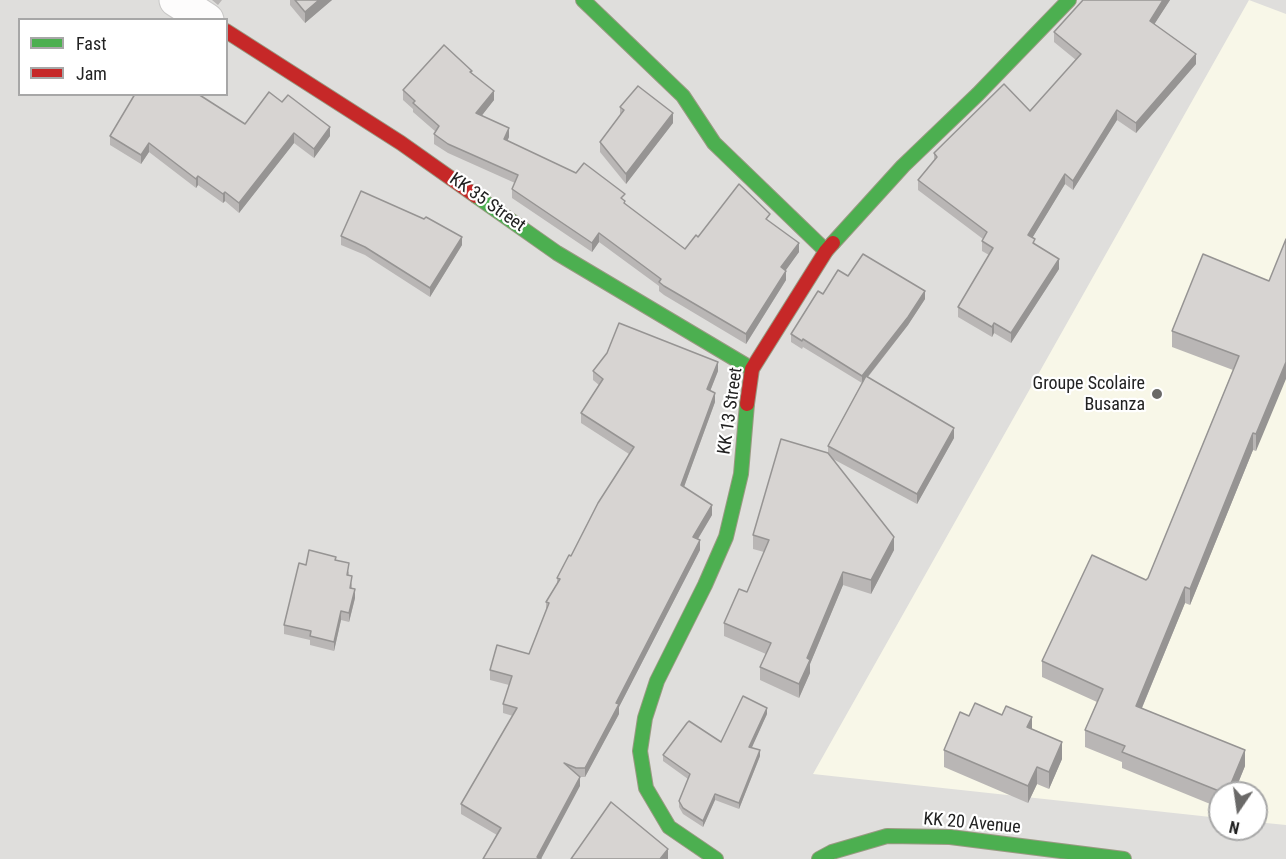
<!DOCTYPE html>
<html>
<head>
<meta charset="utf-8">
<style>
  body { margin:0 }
  #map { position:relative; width:1286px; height:859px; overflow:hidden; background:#f0eeeb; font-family:"Roboto Condensed",sans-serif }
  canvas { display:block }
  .legend { position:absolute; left:18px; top:18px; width:210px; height:78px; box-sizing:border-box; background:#fff; border:2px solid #a7a7a7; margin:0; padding:8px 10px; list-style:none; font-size:18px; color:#222 }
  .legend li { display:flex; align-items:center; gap:12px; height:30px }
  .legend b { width:30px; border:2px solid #a7a7a7 }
  .north { position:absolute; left:1208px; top:781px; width:60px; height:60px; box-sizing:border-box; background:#fff; border:2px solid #a7a7a7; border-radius:50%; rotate:193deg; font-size:16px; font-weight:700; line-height:24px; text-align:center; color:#222 }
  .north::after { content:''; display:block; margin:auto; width:21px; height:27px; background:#6a6968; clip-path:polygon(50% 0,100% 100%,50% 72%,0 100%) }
</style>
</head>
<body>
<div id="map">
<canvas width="1286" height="859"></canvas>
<ul class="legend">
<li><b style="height:8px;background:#4caf50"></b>Fast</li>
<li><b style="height:8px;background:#c62828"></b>Jam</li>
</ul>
<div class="north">N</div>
</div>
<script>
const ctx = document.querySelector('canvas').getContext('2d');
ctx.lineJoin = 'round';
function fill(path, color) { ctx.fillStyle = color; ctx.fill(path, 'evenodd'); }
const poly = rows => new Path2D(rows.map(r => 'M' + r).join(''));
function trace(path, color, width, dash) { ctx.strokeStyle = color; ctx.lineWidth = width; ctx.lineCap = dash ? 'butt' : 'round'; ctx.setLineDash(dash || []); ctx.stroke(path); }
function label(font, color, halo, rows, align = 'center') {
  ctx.font = font + ' "Roboto Condensed",sans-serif'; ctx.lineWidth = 4.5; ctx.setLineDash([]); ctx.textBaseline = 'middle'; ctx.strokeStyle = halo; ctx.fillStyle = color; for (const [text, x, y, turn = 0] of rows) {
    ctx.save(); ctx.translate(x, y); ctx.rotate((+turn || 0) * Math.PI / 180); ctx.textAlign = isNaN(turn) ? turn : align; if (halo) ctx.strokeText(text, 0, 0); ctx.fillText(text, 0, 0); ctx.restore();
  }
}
const residential = poly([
  [0,0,1286,0,1286,859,0,859],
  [20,20,226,20,226,94,20,94],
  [1220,793,1256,793,1256,829,1220,829]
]);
const education = poly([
  [1249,0,1286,14,1286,825,1256,822,1256,793,1220,793,1220,818,813,774]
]);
const street = poly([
  [176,0,207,20]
]);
const fast = poly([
  [583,0,683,96,714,143,826,251],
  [476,196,557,253,752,369],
  [833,243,903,166,978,94,1069,0],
  [716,859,669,827,646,788,640,751,645,718,657,681,705,585,726,537,741,474,747,404],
  [819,859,832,852,887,836,950,837,1124,859]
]);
const jam = poly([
  [226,31,401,143,476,196],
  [747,404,752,369,826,251,833,243]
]);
const wall = poly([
  [212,0,222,0,218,5],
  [290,0,332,0,305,23,290,5],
  [1083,0,1170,0,1154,24,1196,64,1136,133,1117,120,1073,190,1065,184,1032,238,1035,244,1059,269,1011,343,994,333,992,337,958,317,958,307,989,255,982,251,982,241,983,239,918,190,918,180,934,160,934,153,1030,111,1076,60,1054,42,1054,32],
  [472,73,494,100,481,116,509,137,507,141,625,201,625,204,685,249,698,237,770,222,799,252,785,270,786,280,746,344,664,295,659,291,659,286,599,242,592,252,512,198,512,189,515,183,448,153,434,144,434,134,436,132,413,112,413,109,403,100,403,90],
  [620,107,673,123,626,184,600,152,600,142,620,115],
  [245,124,330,136,314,158,294,143,239,213,225,201,223,203,198,185,196,188,149,152,141,164,110,145,110,136],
  [341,236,462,245,430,297,365,255,341,245],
  [848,276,925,299,908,325,868,377,954,438,917,504,833,459,894,550,871,594,843,585,810,664,810,673,799,698,760,680,760,667,766,654,724,636,724,623,747,592,764,552,753,549,753,535,828,453,828,446,862,383,803,347,802,349,791,342,791,334,823,294],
  [1269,281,1256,451,1253,450,1190,605,1185,603,1142,708,1245,766,1234,793,1220,793,1220,808,1122,768,1122,762,1085,747,1085,730,1097,702,1042,677,1042,661,1148,578,1233,370,1172,347,1172,331],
  [593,371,718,371,710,391,715,402,684,487,712,515,698,539,700,550,619,707,619,714,585,777,580,777,580,786,497,835,461,814,461,804,513,716,503,713,503,704,509,685,490,680,490,670,529,654,546,610,546,602,557,584,557,578,571,556,629,454,581,423,581,413,599,385,593,380],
  [336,560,349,572,349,576,352,585,352,588,355,598,349,622,341,620,334,651,310,645,310,640,284,634,284,625,306,565],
  [767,714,751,748,760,756,739,809,715,800,703,827,683,814,679,807,679,801,688,779,663,761,663,755,721,742],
  [969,716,1032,729,1062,759,1049,789,1037,784,1028,803,944,767,944,750]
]);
const shadedWall = poly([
  [319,0,332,0,305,23,305,12],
  [1163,0,1170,0,1150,31,1150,21],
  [1196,54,1196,64,1136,133,1136,123],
  [494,91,494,100,476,123,476,113],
  [1117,110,1117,120,1073,190,1073,181],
  [673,113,673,123,626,184,626,174],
  [330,127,330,136,314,158,314,149],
  [509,128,509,137,504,148,504,139],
  [294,133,294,143,239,213,239,203],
  [149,143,149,152,141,164,141,155],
  [1065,174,1065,184,1028,245,1028,235],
  [198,176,198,185,196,188,196,179],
  [225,192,225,201,223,203,223,194],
  [599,233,599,242,592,252,592,243],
  [462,237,462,245,430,297,430,288],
  [799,243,799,252,781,277,781,267],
  [1059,259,1059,269,1011,343,1011,333],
  [786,271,786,280,746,344,746,334],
  [925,291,925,299,908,325,862,384,862,376],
  [994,323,994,333,992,337,992,327],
  [718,362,718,371,707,399,707,389],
  [1286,362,1286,379,1256,451,1256,434],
  [715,393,715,402,681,495,681,485],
  [954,428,954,438,917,504,917,494],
  [1253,433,1253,450,1190,605,1190,589],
  [712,505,712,515,693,547,693,537],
  [894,537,894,550,871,594,871,580],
  [700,540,700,550,619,707,619,714,585,777,585,768,616,703],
  [843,572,843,585,810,664,810,673,799,698,799,684,807,658],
  [1185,587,1185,603,1136,722,1136,706],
  [355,589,355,598,349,622,349,613],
  [341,611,341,620,334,651,334,642],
  [767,708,767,714,749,754,749,747],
  [1032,717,1032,734,1027,727],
  [1062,742,1062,759,1049,789,1049,772],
  [760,750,760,756,739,809,739,803],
  [1245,750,1245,766,1234,793,1227,793],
  [1037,767,1037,784,1028,803,1028,786],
  [580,777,580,786,541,859,537,857],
  [715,794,715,800,703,827,703,821],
  [668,849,668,859,660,859]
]);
const building = poly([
  [295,0,319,0,305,12,295,0],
  [1083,0,1163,0,1150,21,1196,54,1136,123,1117,110,1073,181,1065,174,1028,235,1035,239,1033,243,1059,259,1011,333,994,323,992,327,958,307,993,248,982,241,987,232,918,180,937,157,934,153,1004,84,1030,111,1081,54,1054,32,1083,0],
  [444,45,472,71,470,72,494,91,476,113,509,128,504,139,576,173,584,163,625,194,621,198,625,201,624,203,685,249,696,235,698,237,739,184,770,214,766,219,799,243,781,267,786,271,746,334,664,286,659,282,661,279,599,233,592,243,512,189,518,175,448,144,434,134,439,126,413,103,415,101,403,90,444,45],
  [638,86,673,113,626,174,600,142,624,110,620,107,638,86],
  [269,92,282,102,288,95,330,127,314,149,294,133,239,203,225,192,223,194,198,176,196,179,149,143,141,155,110,136,135,94,198,94,245,124,269,92],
  [361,191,424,219,426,217,462,237,430,288,365,247,341,236,361,191],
  [1286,239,1286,362,1256,434,1253,433,1190,589,1185,587,1136,706,1245,750,1227,793,1224,793,1122,752,1125,746,1085,730,1103,689,1042,661,1092,555,1146,580,1148,578,1239,356,1172,331,1203,254,1269,281,1286,239],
  [863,254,925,291,908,317,862,376,803,339,802,341,791,334,818,291,823,294,838,270,848,276,863,254],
  [619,323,718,362,707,389,715,393,681,485,712,505,693,537,700,540,616,703,619,704,585,768,576,768,564,763,580,777,537,857,541,859,483,859,501,828,461,804,517,708,503,704,512,676,490,670,497,645,529,654,549,603,546,602,560,579,557,578,569,555,571,556,598,503,634,447,581,413,603,379,593,371,607,353,619,323],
  [866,376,954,428,917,494,828,446,866,376],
  [781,439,828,453,894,537,871,580,843,572,807,658,810,660,799,684,760,667,771,643,724,623,739,589,747,592,769,540,753,535,781,439],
  [309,550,336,557,335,560,349,563,347,575,352,576,350,588,355,589,349,613,341,611,334,642,310,636,311,631,284,625,299,563,306,565,309,550],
  [743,696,767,708,749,747,760,750,739,803,715,794,703,821,683,808,679,801,690,774,663,755,687,723,689,721,721,742,743,696],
  [975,703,1002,715,1006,706,1032,717,1027,727,1062,742,1049,772,1037,767,1028,786,944,750,960,712,969,716,975,703],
  [611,802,668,849,660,859,571,859,611,802]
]);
const markers = [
  [1157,394,6,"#6a6968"]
];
const streetNames = [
  ["KK 35 Street",487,203,35],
  ["KK 13 Street",731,411,-82],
  ["KK 20 Avenue",972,824,5]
];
const poiNames = [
  ["Groupe Scolaire",1145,384],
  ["Busanza",1145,405]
];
fill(residential, '#dfdedc');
fill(education, '#f8f7e8');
trace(street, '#c9c8c7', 35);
trace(fast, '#999a82', 16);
trace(jam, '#999a82', 16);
trace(street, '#fdfcfc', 33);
trace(fast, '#4caf50', 14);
trace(jam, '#c62828', 14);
fill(wall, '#b9b6b5');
fill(shadedWall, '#969493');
fill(building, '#d7d4d2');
trace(building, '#969493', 1.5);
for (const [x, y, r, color] of markers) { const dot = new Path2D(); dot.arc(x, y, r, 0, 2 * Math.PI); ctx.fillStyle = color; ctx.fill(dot); trace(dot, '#fff', 2); }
label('18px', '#222', '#fff', streetNames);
label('18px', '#222', '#fff', poiNames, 'right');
</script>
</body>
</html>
